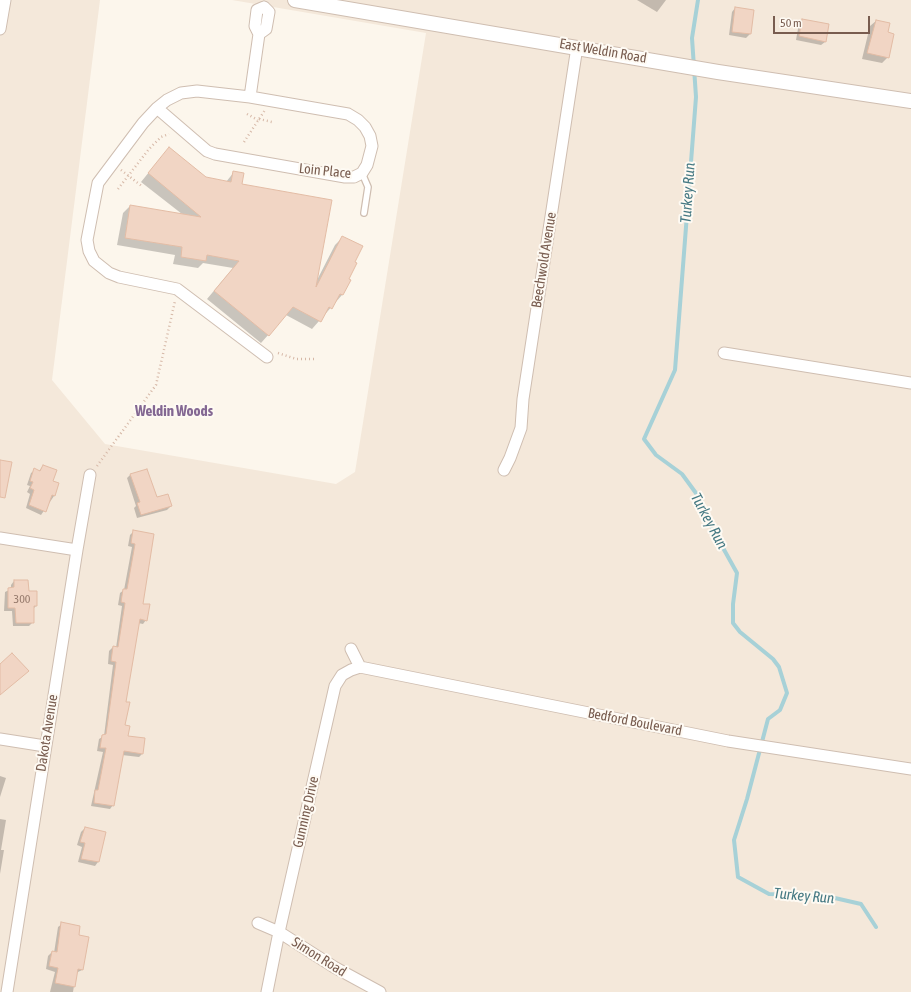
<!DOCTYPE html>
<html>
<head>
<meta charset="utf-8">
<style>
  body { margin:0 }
  #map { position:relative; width:911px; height:992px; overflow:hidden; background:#fcf6ec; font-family:"Asap Condensed",sans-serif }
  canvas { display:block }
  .scale { position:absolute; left:773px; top:16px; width:97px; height:18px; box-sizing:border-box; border:2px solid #785c4f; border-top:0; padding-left:5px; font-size:12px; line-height:14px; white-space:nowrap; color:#785c4f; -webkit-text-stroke:3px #fefaf3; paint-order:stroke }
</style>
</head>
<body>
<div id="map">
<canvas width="911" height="992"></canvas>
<div class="scale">50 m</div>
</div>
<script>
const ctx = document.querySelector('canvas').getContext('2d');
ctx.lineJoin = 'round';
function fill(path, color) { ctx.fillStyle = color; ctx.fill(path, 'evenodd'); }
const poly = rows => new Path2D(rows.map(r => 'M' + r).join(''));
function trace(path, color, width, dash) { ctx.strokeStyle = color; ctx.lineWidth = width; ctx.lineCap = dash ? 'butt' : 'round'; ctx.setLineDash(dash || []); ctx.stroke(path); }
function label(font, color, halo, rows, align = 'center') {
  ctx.font = font + ' "Asap Condensed",sans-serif'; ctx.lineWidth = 4; ctx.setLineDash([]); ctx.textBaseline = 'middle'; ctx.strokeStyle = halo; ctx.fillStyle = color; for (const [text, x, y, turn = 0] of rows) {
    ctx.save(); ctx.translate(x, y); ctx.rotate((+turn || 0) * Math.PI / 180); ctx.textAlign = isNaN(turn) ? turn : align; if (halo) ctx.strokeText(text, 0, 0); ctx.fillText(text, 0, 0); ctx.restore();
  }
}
const residential = poly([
  [0,0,100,0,52,380,105,444,336,484,355,472,426,33,232,0,911,0,911,992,0,992]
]);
const shadow = poly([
  [637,0,666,0,657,12],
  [735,8,753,11,750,34,746,38,729,35,732,12],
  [803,20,825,42,821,45,796,40,799,23],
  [876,21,887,33,888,57,882,63,862,59,870,26],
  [162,156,206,178,226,182,234,172,240,185,317,280,335,245,343,237,348,279,350,280,342,295,312,329,286,315,261,343,207,299,233,268,203,263,198,268,173,264,175,255,117,245,123,213,130,206,182,214,141,182],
  [43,466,52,482,58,484,54,496,41,515,26,508,30,494,27,492,30,486,27,485,31,473,35,470,39,471],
  [146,470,157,499,171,506,167,510,137,518,134,508,136,506,127,478,130,475],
  [134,531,142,605,146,620,143,624,138,623,125,702,124,726,127,737,142,754,139,757,122,755,113,805,110,809,91,806,103,752,97,751,99,739,104,736,113,665,108,664,109,651,113,647,116,648,122,606,118,605,120,593,124,590,132,547,128,546,130,535],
  [14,581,28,592,36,606,33,609,33,622,29,626,13,626,12,611,4,611,5,592,11,589,11,585],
  [0,776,6,778,0,797],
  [0,819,6,820,1,850,4,850,0,874],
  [85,828,105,833,98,862,95,866,78,862,82,847,77,845,81,832],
  [62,924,78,936,82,970,76,973,73,992,50,992,55,972,46,969,48,956,52,952,54,953,58,927]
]);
const stream = poly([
  [698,0,692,38,696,97,675,370,644,439,656,455,682,474,701,500,708,521,737,573,733,604,733,623,740,632,773,659,779,667,787,693,780,710,768,719,747,799,734,840,738,877,769,894,826,896,861,904,876,927]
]);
const building = poly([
  [735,7,754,10,751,34,732,32,735,7],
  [802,19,829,24,826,42,799,36,802,19],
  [876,20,890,23,888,32,894,34,889,58,867,53,876,20],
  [169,147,206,177,231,182,233,171,244,173,242,184,332,200,316,287,342,236,363,246,355,262,357,263,349,279,351,280,343,295,340,294,332,309,329,307,321,322,293,307,269,336,214,291,239,261,207,255,206,261,181,257,182,247,125,238,130,205,201,217,148,173,169,147],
  [0,460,12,462,5,498,0,497,0,460],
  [43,465,57,470,53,481,59,483,55,496,52,495,46,512,29,505,34,490,30,488,33,482,30,481,34,468,40,471,43,465],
  [147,469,157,497,168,494,172,506,141,515,137,503,140,502,130,474,147,469],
  [133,530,154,534,143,604,150,604,147,621,140,619,126,702,130,702,125,725,130,726,128,736,145,738,143,754,124,751,114,806,94,803,95,790,98,790,106,748,100,748,102,735,106,734,116,662,111,661,113,646,118,647,125,603,121,602,123,589,127,589,135,544,131,543,133,530],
  [14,580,28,580,29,591,37,591,37,606,34,606,34,623,16,623,15,608,8,608,8,588,14,587,14,580],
  [12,653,29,671,0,695,0,664,12,653],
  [85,827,106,832,99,862,81,859,85,843,80,842,85,827],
  [61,922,80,926,79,935,89,937,83,970,78,969,75,987,55,983,58,968,49,966,52,951,57,952,61,922]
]);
const path = poly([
  [247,114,258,120],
  [259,119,272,122],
  [244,142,265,110],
  [121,170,143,187],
  [118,189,149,149,161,137,169,134],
  [278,353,296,359,316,359],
  [97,466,156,385,175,301]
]);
const service = poly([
  [362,173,368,187,364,213]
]);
const minor = poly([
  [0,29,5,0],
  [259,34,266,29,269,12,264,7],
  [250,97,259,34,255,26,257,10,264,7],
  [157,108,207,151,215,154,345,177,354,177,362,173,367,165,372,146,370,136,365,127,358,120,348,114,250,97,197,91,181,93,167,100,157,108,143,123,98,183,87,240,89,251,94,261,109,273,119,277,177,289,267,357],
  [724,353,911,383],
  [504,470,510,458,521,428,523,399,577,47],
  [0,538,77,550],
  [360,667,728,741,911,769],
  [0,739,45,746],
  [258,923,279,932,334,967,380,992],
  [7,992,77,550,90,475],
  [267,992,279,932,335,686,342,675,351,670,360,667,351,649]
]);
const tertiary = poly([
  [295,0,718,72,911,101]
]);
const numberNames = [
  ["300",22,599]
];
const streetNames = [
  ["East Weldin Road",603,51,10],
  ["Loin Place",325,171,6],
  ["Beechwold Avenue",544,260,-81],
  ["Bedford Boulevard",635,722,11],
  ["Dakota Avenue",47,733,-81],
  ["Gunning Drive",306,812,-77],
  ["Simon Road",319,957,32]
];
const waterNames = [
  ["Turkey Run",688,193,-86],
  ["Turkey Run",709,521,62],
  ["Turkey Run",804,896,5]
];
const neighbourhoodNames = [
  ["Weldin Woods",174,411]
];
fill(residential, '#f4e8da');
fill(shadow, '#0003');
trace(stream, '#a7d1d7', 4);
fill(building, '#f1d5c4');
trace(building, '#e3bca5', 1);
trace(service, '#cfbeb1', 8);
trace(minor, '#cfbeb1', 13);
trace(tertiary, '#cfbeb1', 16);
trace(path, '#d6b8a7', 2.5, [1, 3]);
trace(service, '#fff', 5.5);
trace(minor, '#fff', 11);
trace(tertiary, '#fff', 14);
label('12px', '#967a6c', null, numberNames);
label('14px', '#785c4f', '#fefaf3', streetNames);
label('italic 15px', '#457983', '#fefaf3', waterNames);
label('bold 15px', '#836792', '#fefaf3', neighbourhoodNames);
</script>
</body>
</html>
